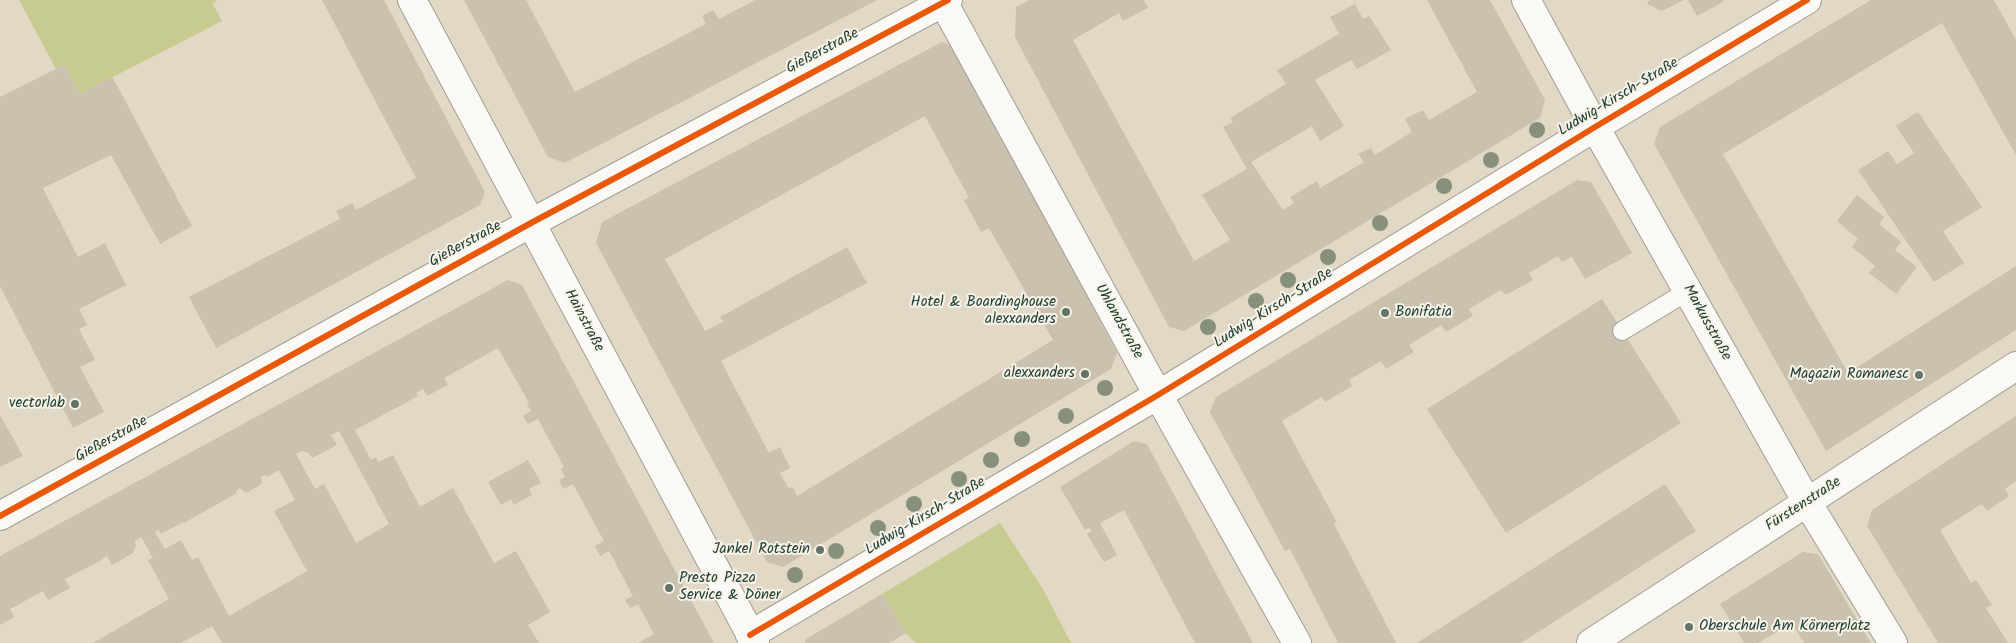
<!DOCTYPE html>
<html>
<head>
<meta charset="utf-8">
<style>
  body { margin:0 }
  canvas { display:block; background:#e1d8c5 }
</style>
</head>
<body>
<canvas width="2016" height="643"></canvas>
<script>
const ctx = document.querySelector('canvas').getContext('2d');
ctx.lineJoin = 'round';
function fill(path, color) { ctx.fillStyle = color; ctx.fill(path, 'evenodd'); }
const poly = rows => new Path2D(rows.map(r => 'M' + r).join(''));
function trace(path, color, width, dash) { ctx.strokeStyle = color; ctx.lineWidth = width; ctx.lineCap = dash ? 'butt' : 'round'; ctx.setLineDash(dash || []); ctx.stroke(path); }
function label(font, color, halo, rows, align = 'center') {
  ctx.font = font + ' Kalam,sans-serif'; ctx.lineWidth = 4; ctx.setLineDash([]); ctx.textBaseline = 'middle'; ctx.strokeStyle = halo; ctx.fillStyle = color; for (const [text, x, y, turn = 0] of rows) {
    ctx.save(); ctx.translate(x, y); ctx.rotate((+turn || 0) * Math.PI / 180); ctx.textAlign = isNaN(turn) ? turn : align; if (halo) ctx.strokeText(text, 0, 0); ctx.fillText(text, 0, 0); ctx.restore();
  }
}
const green = poly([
  [19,0,218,0,212,3,222,21,80,94,64,65,56,69],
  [1000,523,1043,589,1071,643,916,643,906,633,882,594]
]);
const building = poly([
  [322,0,384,0,485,192,480,205,216,348,189,297,340,219,336,211,352,203,356,210,416,178],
  [464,0,526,0,575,92,706,24,702,16,713,10,719,19,755,0,877,0,565,163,548,157],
  [1029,0,1144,0,1148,8,1123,21,1119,13,1073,40,1194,261,1230,240,1202,195,1247,169,1223,127,1233,122,1230,118,1286,84,1277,70,1339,34,1330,17,1355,4,1363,19,1369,16,1391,50,1357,69,1351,60,1315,80,1344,126,1320,141,1312,126,1251,162,1283,210,1294,203,1290,197,1317,181,1320,188,1364,162,1358,154,1371,148,1375,155,1412,132,1405,119,1423,110,1429,120,1477,92,1427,0,1490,0,1545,100,1540,118,1184,331,1169,327,1015,37,1016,7],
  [1649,0,1684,0,1662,11,1647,4],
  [1688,0,1722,0,1723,2,1697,16],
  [1871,0,1994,0,2016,40,2016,155,1942,23,1723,154,1848,373,2016,266,2016,330,1826,451,1654,144,1660,127],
  [942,42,955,47,1117,353,1111,369,783,567,767,562,596,243,602,222],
  [925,116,969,198,964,200,981,232,989,228,1053,340,797,496,793,487,788,488,780,473,790,468,780,447,769,453,721,361,867,283,847,247,720,317,723,322,705,331,665,259],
  [64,65,80,94,112,76,192,226,160,244,111,155,43,188,78,257,105,243,126,285,79,309,87,325,79,329,95,360,80,367,104,412,73,428,0,286,0,97],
  [1918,112,1982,207,1943,231,1964,263,1934,282,1858,170,1888,151,1897,164,1914,153,1896,126],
  [1577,180,1591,182,1632,253,1585,279,1572,257,1562,262,1558,256,1529,273,1533,280,1506,295,1501,290,1469,309,1473,316,1446,332,1441,325,1409,345,1414,352,1386,369,1381,361,1349,380,1352,386,1325,402,1321,397,1282,421,1335,519,1337,522,1334,524,1396,643,1338,643,1290,549,1285,551,1210,412,1216,397],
  [1857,195,1884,217,1879,224,1901,242,1895,250,1917,267,1896,294,1869,273,1875,266,1852,247,1858,239,1837,221],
  [508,280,522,285,714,643,638,643,654,634,638,604,630,608,625,600,633,596,609,551,600,556,595,546,604,541,573,484,563,489,559,480,565,477,561,469,564,467,538,419,528,424,523,416,531,411,527,404,529,403,498,348,444,378,448,385,427,396,423,389,416,393,418,396,355,430,371,460,376,457,378,462,393,455,420,507,453,488,494,563,516,551,550,612,528,625,539,643,222,643,212,626,181,643,93,643,169,599,148,560,153,558,141,537,134,542,136,545,133,553,112,565,107,556,101,559,102,560,65,579,70,588,48,600,43,591,10,609,14,617,0,625,0,556],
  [339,431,389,524,356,543,324,484,315,489,296,454,302,451,309,453,312,458,337,445,331,435],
  [279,470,295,500,274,511,307,571,229,616,198,557,192,560,181,540,165,549,155,532,159,530,161,534,183,522,184,523,237,493,236,491,240,488,246,493,262,484,261,477,266,475,267,477],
  [1602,299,1681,423,1506,533,1427,409],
  [0,415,23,456,0,467],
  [2016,416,2016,481,2005,489,2009,496,1987,511,1982,504,1940,530,1971,583,1976,580,1992,605,1986,608,2008,643,1938,643,1867,526,1872,510],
  [1134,441,1147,444,1253,643,1195,643,1124,510,1100,523,1117,555,1104,562,1087,534,1092,531,1089,528,1085,530,1060,487],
  [528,460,541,483,529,489,532,495,514,505,511,499,501,505,488,482],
  [1665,484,1696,531,1521,643,1417,643],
  [1803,552,1818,554,1871,643,1804,643,1792,623,1758,643,1744,643,1720,604],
  [882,594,906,633,889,643,805,643,806,639]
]);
const lane = poly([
  [1622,331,1688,291]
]);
const street = poly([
  [942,0,1158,395,1297,643],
  [1526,0,1595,127,1807,502,1893,643],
  [0,516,531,223,948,0],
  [750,635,1158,395,1595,127,1807,0]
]);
const secondary = poly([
  [412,0,755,643],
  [1591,643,2016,366]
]);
const cycleway = poly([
  [0,516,531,223,948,0],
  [750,635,1158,395,1595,127,1807,0]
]);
const trees = [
  [1537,130],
  [1491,160],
  [1444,186],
  [1380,223],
  [1328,257],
  [1288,280],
  [1256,301],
  [1208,327],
  [1105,388],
  [1066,416],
  [1022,439],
  [991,460],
  [959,479],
  [914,504],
  [878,528],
  [836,551],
  [795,575]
];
const markers = [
  [1066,312,5,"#637367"],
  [1385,313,5,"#637367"],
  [1085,374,5,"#637367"],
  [1919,375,5,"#637367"],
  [75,404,5,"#637367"],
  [820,550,5,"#637367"],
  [669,588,5,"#637367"],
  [1689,627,5,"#637367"]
];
const streetNames = [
  ["Gießerstraße",823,52,-28],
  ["Ludwig-Kirsch-Straße",1619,98,-31],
  ["Gießerstraße",466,245,-29],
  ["Ludwig-Kirsch-Straße",1274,309,-32],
  ["Hainstraße",583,321,62],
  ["Uhlandstraße",1118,322,61],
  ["Markusstraße",1706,323,61],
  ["Gießerstraße",112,440,-29],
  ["Fürstenstraße",1804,505,-33],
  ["Ludwig-Kirsch-Straße",926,517,-31]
];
const poiNames = [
  ["Hotel & Boardinghouse",1056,303],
  ["alexxanders",1056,320],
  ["Bonifatia",1395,313,"left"],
  ["alexxanders",1075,374],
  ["Magazin Romanesc",1909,375],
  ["vectorlab",65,404],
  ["Jankel Rotstein",810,550],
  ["Presto Pizza",679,579,"left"],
  ["Service & Döner",679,596,"left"],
  ["Oberschule Am Körnerplatz",1699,627,"left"]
];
fill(green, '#c8cb8f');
fill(building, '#cac1af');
trace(lane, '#a09e92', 20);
trace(street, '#a09e92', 30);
trace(secondary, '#a09e92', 30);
trace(lane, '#faf9f6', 18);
trace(street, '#faf9f6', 28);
trace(secondary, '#faf9f6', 28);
trace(cycleway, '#e8590c', 6);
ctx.fillStyle = '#87917a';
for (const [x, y] of trees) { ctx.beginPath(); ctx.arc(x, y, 8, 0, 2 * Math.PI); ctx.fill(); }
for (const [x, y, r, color] of markers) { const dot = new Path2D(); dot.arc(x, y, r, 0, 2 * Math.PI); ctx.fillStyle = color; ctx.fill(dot); trace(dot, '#f7f3e8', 2); }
label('15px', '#1f3d34', '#f7f3e8', streetNames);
label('15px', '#1f3d34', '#f7f3e8', poiNames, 'right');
</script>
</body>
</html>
